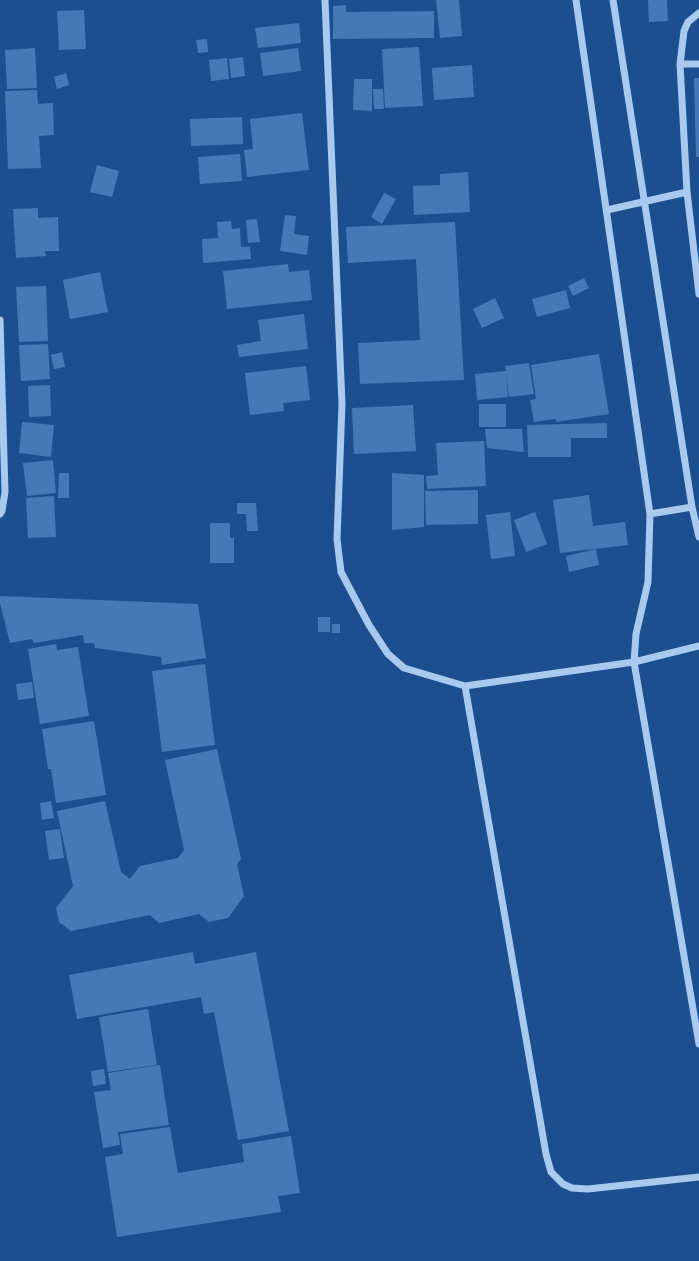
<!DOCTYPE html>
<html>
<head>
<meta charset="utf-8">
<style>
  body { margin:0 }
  canvas { display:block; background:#1b4f8f }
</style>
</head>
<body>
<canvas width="699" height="1261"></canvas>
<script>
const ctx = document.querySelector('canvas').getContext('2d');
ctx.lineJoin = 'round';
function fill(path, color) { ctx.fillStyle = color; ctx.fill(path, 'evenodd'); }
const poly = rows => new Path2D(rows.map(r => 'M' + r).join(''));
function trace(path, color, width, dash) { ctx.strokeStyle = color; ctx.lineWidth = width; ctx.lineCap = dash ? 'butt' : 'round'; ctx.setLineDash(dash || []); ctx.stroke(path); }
const building = poly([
  [436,0,459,0,462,36,440,38],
  [648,0,667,0,668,21,649,22],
  [346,5,346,12,434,11,434,38,333,39,333,6],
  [84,10,86,49,59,50,57,11],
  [299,23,301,43,258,48,255,28],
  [207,39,208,52,198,53,196,40],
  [419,47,423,106,385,108,382,49],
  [35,48,37,88,7,89,5,50],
  [298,48,301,71,263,76,260,53],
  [243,57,245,76,231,78,229,59],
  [227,58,229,79,211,81,209,60],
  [472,65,474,97,434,100,432,68],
  [66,73,69,85,57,89,54,77],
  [694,78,699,78,699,157,696,157],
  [354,79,372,79,372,111,353,110],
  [373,89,383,89,384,109,374,109],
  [37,90,38,104,53,103,54,135,39,136,41,168,8,169,5,91],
  [302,113,309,170,247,177,244,150,253,149,250,119],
  [242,117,243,144,191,146,190,119],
  [240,154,242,181,200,184,198,157],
  [97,165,119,171,112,197,90,192],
  [468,172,470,212,414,215,413,186,440,185,440,174],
  [384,193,396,199,382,224,371,217],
  [38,208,38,218,58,217,59,251,45,251,46,256,16,258,13,209],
  [285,215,296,216,294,234,309,236,307,255,280,251],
  [257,219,260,242,248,243,246,220],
  [231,221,232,229,240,228,241,247,250,247,251,259,203,263,202,239,218,238,217,222],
  [455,222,464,380,360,384,358,343,420,340,416,259,348,263,346,227],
  [288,264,289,272,309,270,312,300,227,309,223,271],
  [100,272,108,312,70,319,63,280],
  [584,278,589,288,573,296,568,286],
  [46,286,48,341,19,342,16,287],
  [566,290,570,308,537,317,532,299],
  [495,298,504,318,482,328,473,309],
  [304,314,308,349,239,357,237,345,261,341,258,320],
  [48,344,50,379,21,381,19,345],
  [62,352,65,367,54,369,51,355],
  [599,354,609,414,556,422,556,419,534,422,530,400,536,399,531,365],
  [529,363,534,394,509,397,506,375,508,397,477,400,475,374,506,371,505,366],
  [306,366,310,400,283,403,284,411,250,415,245,373],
  [50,385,51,416,29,417,28,386],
  [479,404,506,404,506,427,479,427],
  [413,405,416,451,354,454,352,408],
  [22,422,54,425,51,457,19,453],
  [607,423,607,438,571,438,571,457,528,457,527,425],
  [485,429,522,429,524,452,487,448],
  [484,441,486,486,427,489,426,476,438,475,436,443],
  [53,460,56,493,27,496,23,463],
  [59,473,69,473,69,498,58,498],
  [392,473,424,475,424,527,392,530],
  [478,490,478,524,426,525,425,491],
  [589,495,593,526,625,522,628,545,560,553,553,500],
  [54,496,56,537,28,538,26,498],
  [237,503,256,503,258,531,247,531,246,514,237,514],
  [510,512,515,556,491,559,486,515],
  [535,512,547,544,526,552,514,520],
  [210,523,230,523,230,538,234,538,234,563,210,563],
  [596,549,599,565,569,572,566,556],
  [0,596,198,604,206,658,162,665,161,657,95,648,94,643,84,643,83,635,34,643,32,639,10,643,0,603],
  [318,617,330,617,330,632,318,632],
  [332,624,340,624,340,633,332,633],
  [56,644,57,650,78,647,89,716,40,724,28,649],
  [205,664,215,745,162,752,152,671],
  [32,682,34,698,18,700,16,684],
  [94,721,106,795,56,803,51,769,48,769,42,729],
  [217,749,241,859,237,864,244,896,228,918,209,922,199,914,159,923,150,915,71,931,59,922,56,908,73,886,57,811,105,801,121,872,130,879,140,866,178,858,184,850,165,760],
  [51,801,54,818,42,820,40,803],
  [60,829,64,858,49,860,45,831],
  [193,952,195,964,256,952,289,1131,238,1140,214,1012,204,1014,201,997,77,1019,69,975],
  [148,1009,157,1065,108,1072,99,1017],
  [160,1065,169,1125,118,1132,120,1145,103,1148,94,1092,111,1090,108,1073],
  [104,1069,106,1084,93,1086,91,1071],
  [170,1127,178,1173,244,1162,242,1144,291,1136,300,1193,278,1196,281,1212,117,1237,105,1157,123,1154,120,1134]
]);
const minor = poly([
  [325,0,342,404,337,539,341,572,369,625,388,654,404,668,465,686,634,662,699,646],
  [576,0,650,514],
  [613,0,692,507,699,537],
  [680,64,699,64],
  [687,192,699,294],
  [607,210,687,192,680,64,684,31,688,22,699,13],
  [0,320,5,492,2,511,0,514],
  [692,507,650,514,648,582,636,634,634,662,699,1044],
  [465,686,546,1154,551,1172,563,1184,572,1188,588,1189,699,1177]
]);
fill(building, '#4478b7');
trace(minor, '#a9c9ee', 7);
</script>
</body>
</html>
